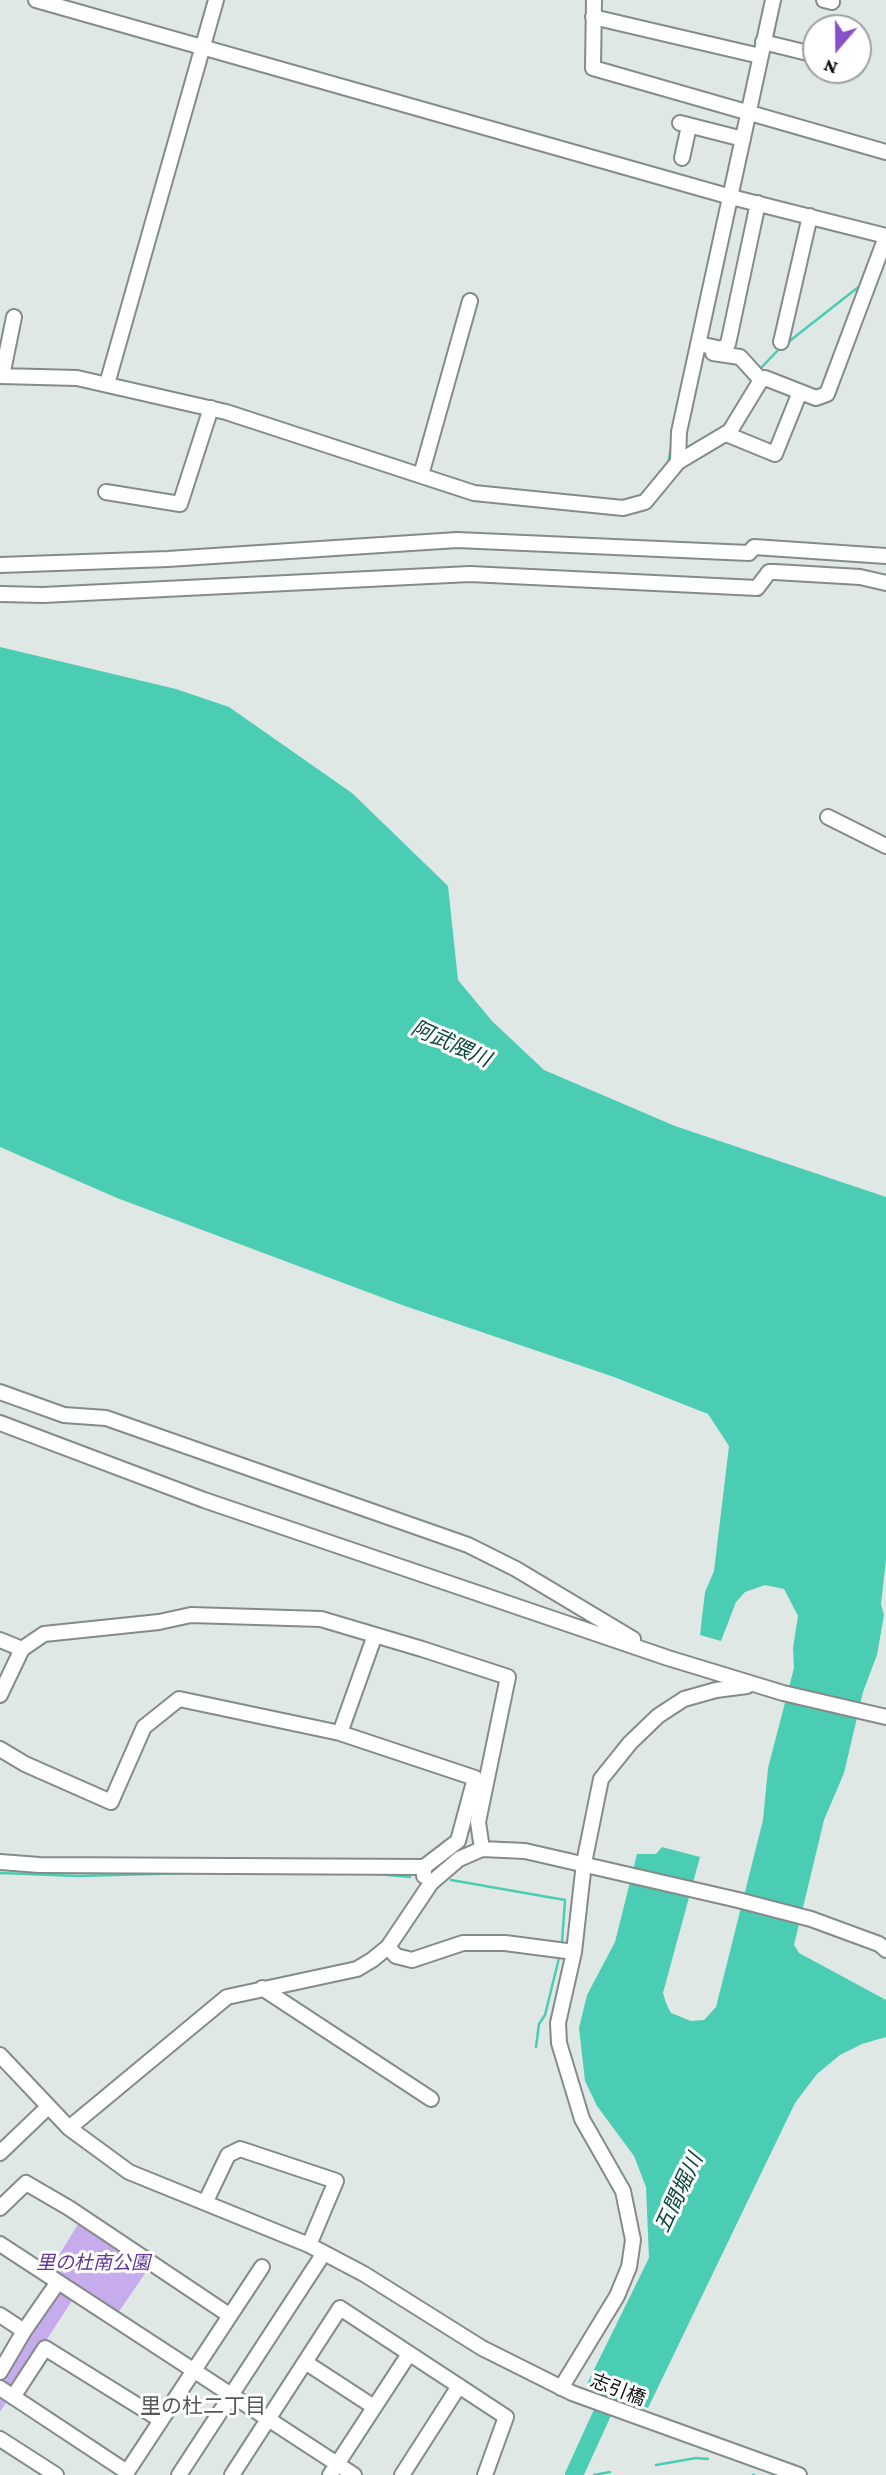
<!DOCTYPE html>
<html>
<head>
<meta charset="utf-8">
<style>
  body { margin:0 }
  #map { position:relative; width:886px; height:2475px; overflow:hidden; background:#e0e8e5; font-family:"Crimson Pro",serif }
  canvas { display:block }
  .north { position:absolute; left:802px; top:14px; width:70px; height:70px; box-sizing:border-box; background:#fff; border:2px solid #9e9f9f; border-radius:50%; rotate:200deg; font-size:19px; font-weight:700; line-height:28px; text-align:center; color:#0d100f }
  .north::after { content:''; display:block; margin:auto; width:24px; height:32px; background:#8951c8; clip-path:polygon(50% 0,100% 100%,50% 72%,0 100%) }
</style>
</head>
<body>
<div id="map">
<canvas width="886" height="2475"></canvas>
<div class="north">N</div>
</div>
<script>
const ctx = document.querySelector('canvas').getContext('2d');
ctx.lineJoin = 'round';
function fill(path, color) { ctx.fillStyle = color; ctx.fill(path, 'evenodd'); }
const poly = rows => new Path2D(rows.map(r => 'M' + r).join(''));
function trace(path, color, width, dash) { ctx.strokeStyle = color; ctx.lineWidth = width; ctx.lineCap = dash ? 'butt' : 'round'; ctx.setLineDash(dash || []); ctx.stroke(path); }
function label(font, color, halo, rows, align = 'center') {
  ctx.font = font + ' "Crimson Pro","Noto Sans JP",serif'; ctx.lineWidth = 6; ctx.setLineDash([]); ctx.textBaseline = 'middle'; ctx.strokeStyle = halo; ctx.fillStyle = color; for (const [text, x, y, turn = 0] of rows) {
    ctx.save(); ctx.translate(x, y); ctx.rotate((+turn || 0) * Math.PI / 180); ctx.textAlign = isNaN(turn) ? turn : align; if (halo) ctx.strokeText(text, 0, 0); ctx.fillText(text, 0, 0); ctx.restore();
  }
}
const green = poly([
  [80,2221,148,2269,118,2313,51,2268],
  [57,2292,73,2299,0,2412,0,2379]
]);
const water = poly([
  [0,647,176,689,229,707,352,793,448,886,458,980,492,1021,544,1070,675,1126,886,1197,886,1559,881,1604,884,1615,877,1655,863,1692,844,1773,824,1820,794,1945,799,1953,886,2000,886,2037,862,2044,840,2055,817,2074,795,2103,648,2408,587,2384,649,2258,646,2187,634,2156,597,2106,585,2081,579,2028,587,1995,615,1942,637,1854,656,1854,662,1847,700,1857,663,1993,666,2003,671,2013,691,2021,704,2020,716,2007,763,1820,768,1768,794,1668,793,1648,798,1616,784,1589,765,1585,745,1592,736,1602,721,1641,700,1635,705,1592,714,1571,729,1446,708,1414,614,1377,402,1305,117,1198,0,1147]
]);
const stream = poly([
  [773,38,775,26],
  [765,70,770,49],
  [787,343,861,285],
  [759,370,781,347],
  [668,464,671,447],
  [0,1873,78,1876,190,1873],
  [218,1873,253,1873],
  [378,1874,410,1877],
  [451,1880,565,1900,562,1942],
  [536,2047,539,2024,545,2015,559,1958],
  [656,2465,696,2458,708,2459],
  [594,2475,610,2472],
  [753,2475,754,2475]
]);
const river = poly([
  [574,2475,621,2372]
]);
const minor = poly([
  [36,0,731,197,886,236],
  [594,0,593,68,886,152],
  [824,0,832,2],
  [593,17,760,56],
  [763,42,816,55],
  [680,123,743,139],
  [682,158,689,126],
  [781,342,810,216],
  [699,344,722,349,728,344,758,203],
  [713,353,740,357,761,380],
  [0,376,77,378,226,412,474,493,623,508,645,502,678,462,730,431,761,380,765,378,816,398,827,394,886,237],
  [2,376,14,317],
  [107,384,216,0],
  [726,434,775,454,800,392],
  [678,462,679,432,773,0],
  [421,475,470,301],
  [106,492,180,504,211,408],
  [0,565,168,559,457,540,749,553,754,547,886,556],
  [0,594,43,595,470,574,757,588,769,572,775,572,860,577,886,583],
  [828,817,886,846],
  [0,1392,64,1415,106,1418,468,1545,516,1569,633,1639],
  [0,1423,204,1500,668,1658,783,1693,886,1717],
  [0,1640,22,1649],
  [0,1695,22,1649,44,1634,159,1622,191,1615,321,1619,422,1649,508,1677,478,1822,482,1849],
  [340,1733,375,1635],
  [0,1749,25,1764,111,1802,144,1727,179,1699,340,1733,475,1778,458,1841,424,1867],
  [0,1862,39,1865,424,1867,424,1876],
  [388,1947,396,1956,412,1960,463,1943,505,1943,574,1952],
  [262,1988,431,2099],
  [0,2055,69,2128,129,2172,309,2245,364,2274,482,2348,572,2393,799,2475],
  [69,2128,227,1997,357,1969,372,1960,388,1947,431,1883,459,1859,482,1849,525,1851,738,1900,811,1919,879,1944,886,1950],
  [0,2153,48,2107],
  [206,2201,228,2155,240,2149,336,2181,309,2245],
  [0,2208,26,2183,69,2208,229,2315],
  [0,2244,354,2475],
  [0,2315,24,2331,0,2372],
  [24,2331,58,2282],
  [305,2362,374,2407],
  [0,2388,127,2472,262,2267],
  [561,2388,617,2296,629,2267,633,2240,623,2191,582,2119,559,2043,558,2023,574,1952,584,1863,601,1779,630,1743,658,1716,684,1699,716,1690,747,1686],
  [13,2397,45,2348,161,2420],
  [0,2439,56,2475],
  [179,2475,324,2253],
  [232,2475,340,2308,506,2417,485,2475],
  [330,2475,409,2354],
  [402,2475,459,2386]
]);
const parkNames = [
  ["里の杜南公園",93,2263]
];
const streetNames = [
  ["志引橋",618,2390,21]
];
const waterNames = [
  ["阿武隈川",451,1044,24],
  ["五間堀川",679,2193,-65]
];
const neighbourhoodNames = [
  ["里の杜二丁目",203,2407]
];
fill(green, '#c6aced');
fill(water, '#4acdb3');
trace(stream, '#4acdb3', 2.5);
trace(river, '#4acdb3', 18);
trace(minor, '#848b89', 18);
trace(minor, '#fff', 14);
label('italic 19px', '#643795', '#fff', parkNames);
label('19px', '#0d100f', '#fff', streetNames);
label('italic 21px', '#0c463b', '#fff', waterNames);
label('21px', '#535958', '#fff', neighbourhoodNames);
</script>
</body>
</html>
